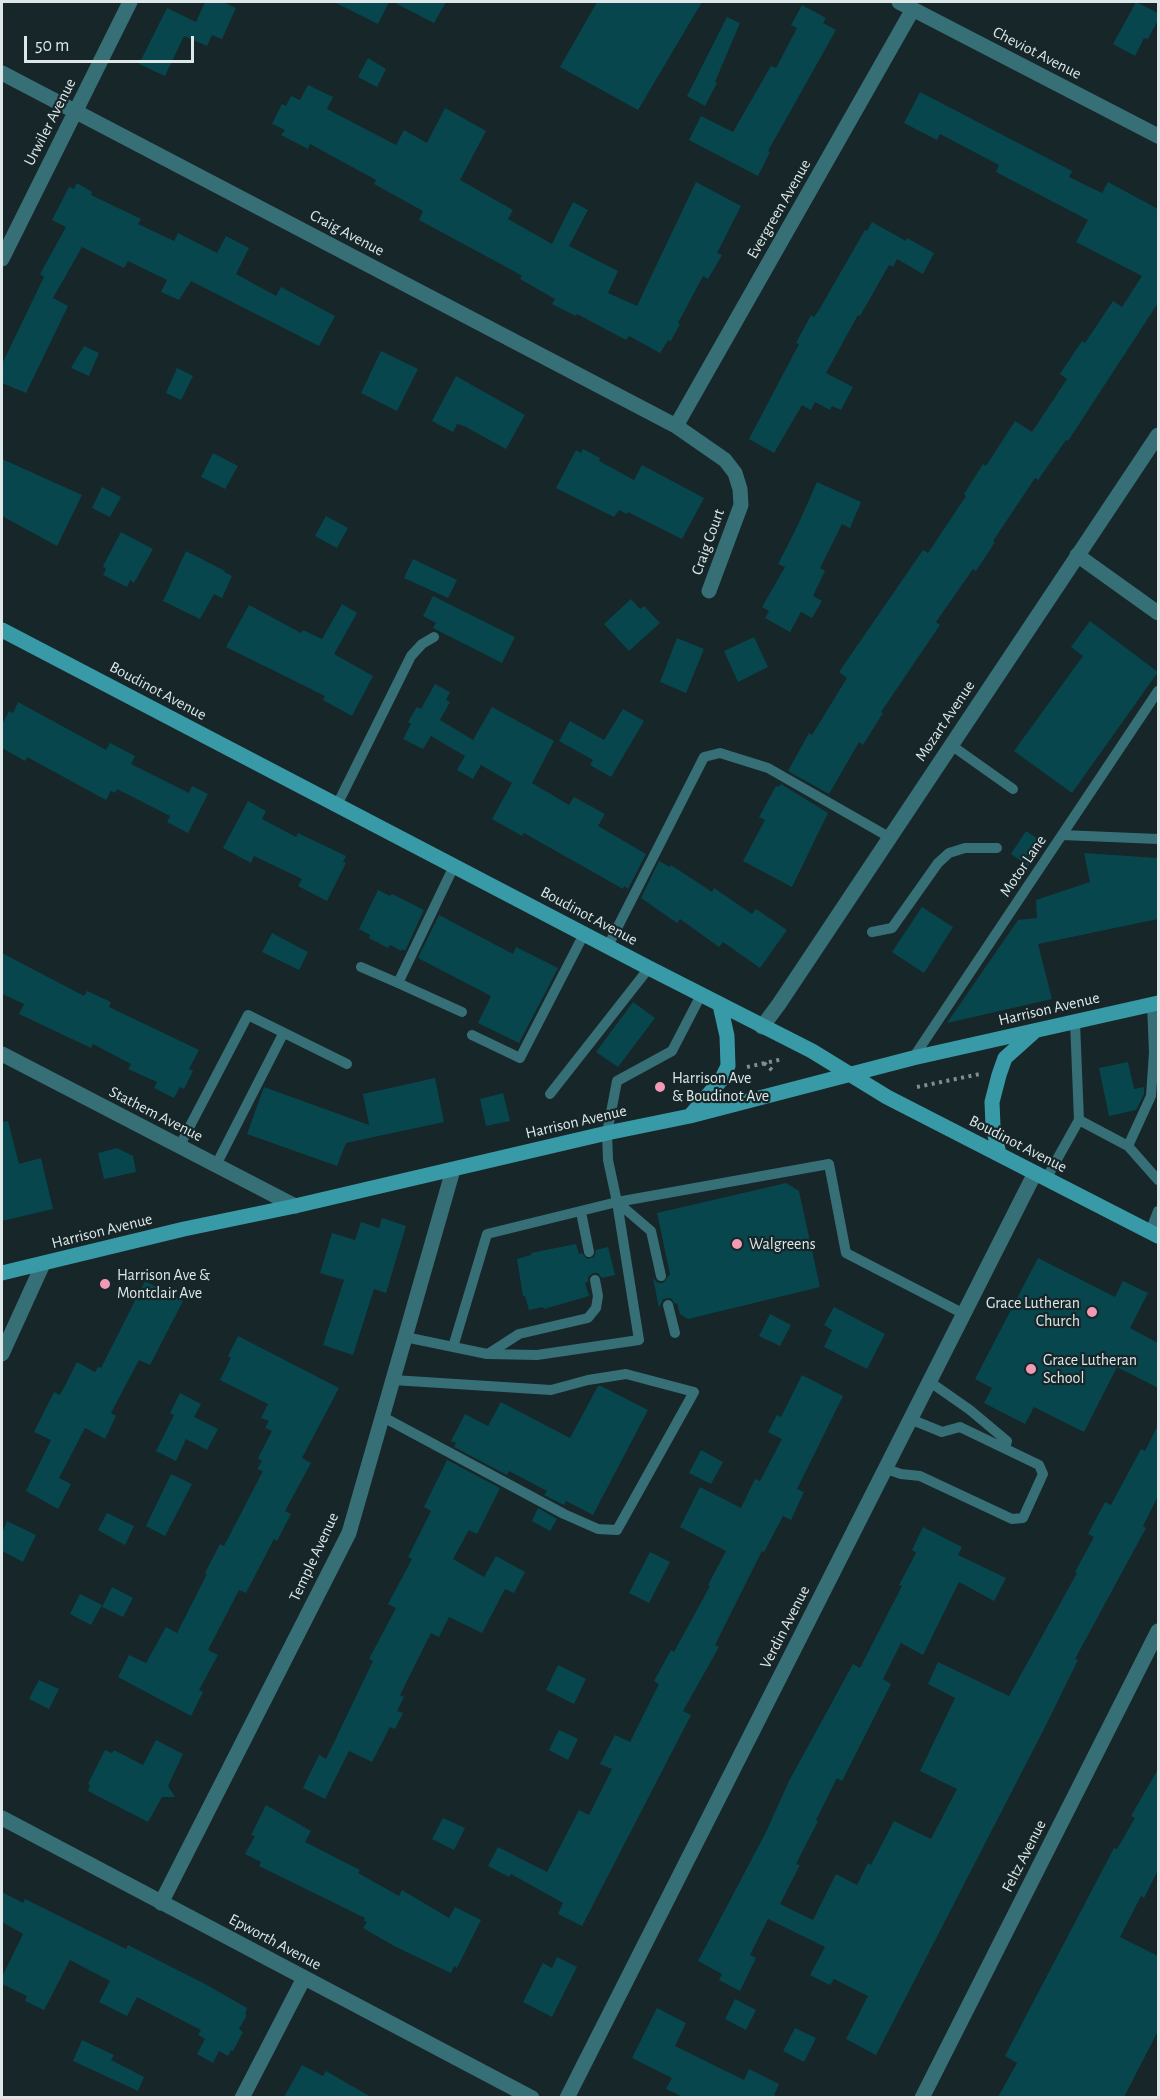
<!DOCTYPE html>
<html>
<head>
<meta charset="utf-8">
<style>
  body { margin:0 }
  #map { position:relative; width:1160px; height:2099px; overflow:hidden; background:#162629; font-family:"Alegreya Sans",sans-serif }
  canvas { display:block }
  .frame { position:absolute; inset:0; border:3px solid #dde7e8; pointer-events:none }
  .scale { position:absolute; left:24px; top:36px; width:170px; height:27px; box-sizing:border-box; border:3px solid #dde7e8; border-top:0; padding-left:8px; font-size:18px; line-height:21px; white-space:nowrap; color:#dde7e8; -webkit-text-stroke:4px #162629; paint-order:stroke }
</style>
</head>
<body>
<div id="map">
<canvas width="1160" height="2099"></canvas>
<div class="frame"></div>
<div class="scale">50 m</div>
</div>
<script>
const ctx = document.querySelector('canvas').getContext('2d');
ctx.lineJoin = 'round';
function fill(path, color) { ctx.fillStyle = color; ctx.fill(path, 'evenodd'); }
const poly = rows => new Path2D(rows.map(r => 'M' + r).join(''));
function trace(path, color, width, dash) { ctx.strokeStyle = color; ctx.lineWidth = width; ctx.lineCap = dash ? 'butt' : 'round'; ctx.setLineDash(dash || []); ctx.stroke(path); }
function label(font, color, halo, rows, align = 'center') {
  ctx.font = font + ' "Alegreya Sans",sans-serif'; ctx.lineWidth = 4.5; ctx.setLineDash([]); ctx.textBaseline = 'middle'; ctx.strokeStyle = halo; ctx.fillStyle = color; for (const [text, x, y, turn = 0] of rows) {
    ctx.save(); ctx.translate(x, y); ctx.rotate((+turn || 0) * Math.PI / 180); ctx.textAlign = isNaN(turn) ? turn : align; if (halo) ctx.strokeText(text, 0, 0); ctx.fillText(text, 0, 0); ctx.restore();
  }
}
const building = poly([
  [205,2,223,2,236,8,222,39,212,35,207,46,184,36,165,76,139,64,167,8,196,22],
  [334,2,389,2,378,24],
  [393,2,446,2,434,23],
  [597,2,702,2,638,110,560,67],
  [1136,2,1158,13,1158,20,1148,39,1144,38,1135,56,1113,44],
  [802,5,826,18,823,23,836,30,768,151,770,152,758,176,689,140,701,116,733,132,771,66,776,68,797,28,791,25],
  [727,17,740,23,715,82,717,83,705,106,687,96],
  [368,58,386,69,377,87,358,77],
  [308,85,333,97,327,109,396,145,404,130,427,143,445,108,486,131,460,180,513,210,508,219,552,244,573,202,588,210,569,246,618,271,608,293,637,306,696,182,741,206,717,253,722,255,708,279,703,276,678,323,680,324,671,341,668,340,660,353,629,336,626,340,577,314,576,316,552,304,555,299,520,279,522,276,510,269,419,220,423,211,374,184,376,180,310,144,308,149,281,135,285,130,272,124,282,104,286,106,291,96,300,100],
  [920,92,1072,171,1069,177,1102,193,1108,182,1158,209,1158,303,1068,441,1066,440,1038,480,1035,478,993,541,995,542,982,562,976,571,973,569,936,622,940,625,881,712,883,713,863,745,859,742,829,794,788,771,809,733,812,735,847,678,839,672,923,550,928,553,966,496,964,494,983,464,986,466,1015,421,1032,432,1067,379,1060,374,1082,341,1085,343,1113,301,1122,307,1142,276,1076,242,1088,220,996,172,999,165,940,134,937,140,904,123],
  [77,183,92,192,91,195,141,219,138,224,174,241,178,233,217,253,226,236,249,248,236,274,276,296,281,287,335,316,319,346,191,281,179,300,161,292,167,280,128,261,124,268,82,247,53,298,68,306,26,393,2,383,2,364,44,277,40,274,66,227,52,220,69,187,74,189],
  [872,222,906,241,907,238,934,253,923,274,897,259,893,267,889,265,860,316,858,315,826,373,853,387,841,410,832,406,830,410,815,402,811,410,802,405,774,453,749,439,799,344,796,343,811,315,814,317,819,310,865,230,867,231],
  [84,346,99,353,89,376,71,368],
  [381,351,418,369,397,411,361,393],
  [177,368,193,376,181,400,166,393],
  [456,376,525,415,506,449,464,426,457,424,453,432,432,421],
  [583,449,600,458,599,461,634,480,642,465,704,498,682,539,628,512,627,514,619,510,614,517,556,488,576,450,581,453],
  [213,453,238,466,225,489,201,477],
  [2,459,82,495,57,546,2,516],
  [817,482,861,502,850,528,842,524,820,568,825,571,813,596,822,601,812,618,801,612,790,632,765,618,769,611,762,607,785,567,778,564,798,525],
  [102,487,121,497,110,517,92,508],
  [326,516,348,528,337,548,315,536],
  [121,532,153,549,134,583,130,580,127,587,103,575,106,569,103,566],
  [186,551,225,571,224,572,232,576,222,598,214,594,200,619,163,601],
  [413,559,457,580,448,598,404,578],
  [433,596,515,637,502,663,433,628,436,623,423,616],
  [631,599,640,609,644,606,660,623,629,651,604,624],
  [342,604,357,613,334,654,373,676,352,716,323,700,325,696,226,647,249,605,301,633,303,630,322,639],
  [1090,621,1158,672,1072,793,1014,751,1083,656,1071,647],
  [754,637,768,667,738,682,724,651],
  [677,638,704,649,686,693,660,682],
  [435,684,450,692,446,700,450,702,440,720,473,740,492,707,554,741,532,783,569,805,574,797,605,814,598,826,646,854,628,889,624,886,623,889,524,833,522,836,492,819,512,783,481,765,473,779,457,770,465,756,431,736,423,749,403,739,411,724,408,722,417,707,421,709],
  [18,702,106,750,110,743,135,756,131,764,189,793,192,786,208,794,188,833,167,822,170,816,117,789,115,793,111,791,106,800,27,757,25,761,2,748,2,725,9,711,13,713],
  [623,709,644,721,611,777,590,765,593,760,559,741,570,721,604,740],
  [781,784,828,813,792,887,743,861,765,820,759,817,776,786,779,787],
  [248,801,266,811,262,819,296,837,298,833,346,856,343,862,346,863,327,901,298,886,302,879,254,856,251,863,223,848],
  [1026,831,1044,843,1028,866,1011,854],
  [1084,853,1158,858,1158,919,1038,944,1052,999,947,1023,1018,920,1037,918,1036,900,1090,882],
  [659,861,670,867,671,865,712,892,714,888,752,914,756,909,787,930,760,968,723,942,719,947,680,919,677,923,641,898],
  [378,890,390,896,392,894,424,910,405,951,402,949,401,951,390,945,388,948,369,938,370,935,359,929],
  [922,907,953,927,924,973,892,952],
  [439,915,513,954,516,947,558,968,519,1043,478,1023,491,996,418,958],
  [272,933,308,952,299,970,262,952],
  [2,953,84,996,87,991,111,1002,109,1007,199,1050,189,1069,193,1071,184,1089,180,1087,174,1098,154,1088,157,1082,128,1069,131,1064,93,1044,91,1048,19,1014,24,1004,2,994],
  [633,1002,655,1018,618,1067,596,1052],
  [1128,1062,1134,1089,1144,1087,1144,1094,1136,1110,1109,1116,1099,1068],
  [435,1078,444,1122,346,1143,337,1166,247,1134,264,1087,369,1125,363,1094],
  [503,1093,510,1121,486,1126,480,1099],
  [8,1121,19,1164,41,1158,53,1209,2,1221,2,1122],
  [117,1148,133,1156,136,1172,104,1179,98,1153],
  [786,1183,799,1191,820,1287,688,1319,680,1314,677,1303,675,1304,671,1298,663,1299,659,1308,653,1278,658,1283,663,1283,670,1274,657,1213],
  [382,1218,406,1226,386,1293,374,1289,353,1355,323,1345,344,1280,320,1273,332,1233,355,1240,361,1222,379,1228],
  [576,1244,579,1254,582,1253,587,1259,594,1257,596,1250,608,1247,615,1275,602,1278,598,1273,593,1273,588,1277,588,1282,585,1283,589,1296,544,1309,543,1307,529,1310,525,1296,523,1296,517,1259,531,1255,531,1253],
  [1038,1258,1115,1297,1123,1281,1148,1293,1130,1328,1158,1343,1158,1388,1117,1367,1084,1432,1034,1407,1025,1424,984,1403,992,1388,975,1379],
  [145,1281,183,1301,150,1365,139,1360,111,1413,116,1416,105,1439,85,1428,59,1478,71,1484,58,1509,26,1491,51,1440,34,1432,54,1392,60,1395,77,1362,95,1372,98,1367,101,1368],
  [834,1307,885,1334,867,1369,824,1347,832,1330,824,1325],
  [770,1314,791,1325,780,1346,759,1336],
  [238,1336,339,1388,302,1458,311,1463,285,1511,291,1514,277,1541,274,1539,246,1593,239,1590,208,1650,218,1655,199,1690,203,1692,191,1716,118,1677,129,1655,146,1663,166,1627,177,1633,207,1574,205,1573,220,1544,224,1546,263,1471,257,1469,262,1461,258,1458,272,1431,265,1428,269,1421,261,1418,268,1404,220,1380,231,1358,228,1356],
  [802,1375,843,1396,797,1489,804,1492,791,1520,783,1516,764,1552,762,1551,715,1645,719,1647,683,1711,691,1715,582,1926,558,1914,563,1903,511,1874,509,1877,488,1866,498,1847,547,1872,579,1810,589,1815,612,1769,600,1764,615,1735,630,1742,659,1684,654,1681,671,1650,674,1652,710,1586,708,1585,726,1551,680,1527,700,1487,741,1508,755,1479,760,1481,782,1439,768,1432,777,1415,781,1417],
  [598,1386,601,1386,648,1410,593,1515,566,1501,564,1505,544,1495,547,1491,509,1471,507,1475,454,1447,456,1443,451,1441,465,1414,488,1426,501,1402,570,1438],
  [180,1393,201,1404,194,1417,218,1429,207,1450,186,1439,176,1461,156,1451,174,1415,170,1413],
  [1158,1425,1158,1496,1143,1526,1146,1528,1075,1659,1078,1660,1044,1729,876,2055,846,2039,868,1996,834,1979,830,1985,810,1975,825,1947,768,1919,750,1955,756,1958,740,1991,719,1980,722,1974,698,1961,766,1832,789,1781,853,1664,860,1668,902,1586,899,1585,916,1553,912,1550,923,1527,962,1547,958,1555,1006,1578,994,1601,959,1582,923,1655,901,1643,883,1679,891,1684,842,1781,837,1778,816,1820,818,1821,796,1864,800,1865,780,1904,813,1920,836,1874,857,1885,868,1863,871,1865,894,1821,931,1839,957,1789,920,1771,955,1698,928,1684,938,1662,1009,1696,1077,1573,1075,1572,1094,1537,1088,1534,1105,1502,1111,1505,1141,1449,1145,1451],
  [701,1450,723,1462,711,1484,689,1473],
  [447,1460,500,1488,477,1534,469,1530,453,1559,484,1577,496,1556,525,1572,514,1593,505,1589,482,1633,449,1617,439,1637,431,1633,400,1695,404,1697,397,1711,403,1713,395,1729,390,1727,372,1762,349,1751,325,1799,303,1788,319,1755,326,1759,373,1661,369,1659,396,1608,388,1604,412,1559,408,1557,431,1511,424,1507],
  [171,1474,192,1484,165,1536,146,1526],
  [538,1508,557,1519,550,1531,532,1521],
  [107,1513,134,1526,125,1545,98,1530],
  [7,1521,36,1535,23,1562,2,1551,2,1533],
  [650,1552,670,1562,649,1603,629,1593],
  [112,1587,133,1598,123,1617,102,1607],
  [80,1594,102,1605,91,1625,70,1614],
  [558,1665,586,1679,574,1704,546,1690],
  [39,1680,59,1689,49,1709,29,1699],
  [559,1730,578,1739,568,1760,549,1750],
  [156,1740,183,1754,168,1786,175,1797,162,1797,148,1822,88,1791,90,1785,88,1784,105,1750,112,1753,114,1750,143,1765],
  [1158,1769,1158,1870,1144,1898,1141,1896,1120,1937,1158,1956,1158,2031,1124,2097,998,2097,1017,2063,1005,2056,1114,1848,1117,1849,1135,1818,1131,1816],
  [266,1805,311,1831,305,1842,360,1870,358,1873,399,1896,402,1890,449,1918,455,1907,481,1920,457,1968,454,1966,451,1973,394,1946,363,1928,367,1922,364,1921,365,1918,259,1866,261,1862,245,1854,255,1836,251,1835],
  [443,1818,465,1828,454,1850,432,1839],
  [2,1892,23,1903,25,1899,126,1949,128,1945,205,1984,247,2008,245,2014,247,2015,239,2029,243,2032,233,2051,231,2050,228,2056,219,2051,213,2063,197,2054,205,2039,198,2035,201,2030,137,1997,127,2016,99,2002,110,1981,70,1960,44,2010,25,2001,27,1996,2,1984,2,1977,23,1934,2,1922],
  [557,1957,577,1967,552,2017,523,2002,543,1963,552,1968],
  [735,1999,756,2010,746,2030,725,2019],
  [657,2008,686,2023,675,2046,744,2080,749,2069,779,2084,774,2095,778,2097,683,2097,666,2089,672,2078,632,2058],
  [795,2028,816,2038,804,2062,783,2051],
  [82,2040,114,2055,111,2060,144,2077,138,2091,73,2061],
  [302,2065,323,2076,326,2071,371,2097,284,2097]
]);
const path = poly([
  [764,1063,772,1070],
  [747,1067,783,1059],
  [917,1087,980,1074]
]);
const lane = poly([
  [951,745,1013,789],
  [337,805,411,656,422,644,434,637],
  [1062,835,1158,839],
  [872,932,892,928,938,863,949,853,965,848,997,848],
  [608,946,704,757,720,753,768,768,889,837],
  [361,967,398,983,454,866],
  [398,983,462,1012],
  [1075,1022,1079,1120],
  [472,1035,520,1058,584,934],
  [913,1058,1158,691],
  [550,1094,649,968],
  [1128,1146,1151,1096,1154,1052,1152,1005],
  [179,1147,248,1015,347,1064],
  [216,1165,283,1034],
  [1046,1179,1079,1120,1128,1146,1158,1180],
  [617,1202,651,1231,661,1276],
  [581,1212,589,1252],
  [1150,1232,1158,1211],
  [668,1305,675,1333],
  [405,1337,487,1354,537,1355,639,1340,617,1202,608,1160,607,1133,617,1081,672,1051,701,995],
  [453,1347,487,1234,617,1202,829,1164,846,1253,964,1314],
  [488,1354,519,1334,588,1318,596,1308,598,1296,595,1280],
  [930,1382,970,1410,1007,1441,1005,1448],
  [383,1417,564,1514,598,1529,617,1530,694,1392,626,1374,588,1380,551,1390,393,1380],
  [886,1469,901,1474,920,1476,1012,1519,1023,1518,1043,1474,1039,1465,960,1427,942,1432,910,1419]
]);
const street = poly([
  [899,2,1158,136],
  [2,73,676,426,725,460,735,473,740,489,741,505,709,591],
  [2,259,130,2],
  [676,426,913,9],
  [1077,555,1158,613],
  [762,1027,779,1004,1158,435],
  [2,1054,295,1206],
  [2,1354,43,1264],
  [2,1818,532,2098],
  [161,1903,349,1533,453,1170],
  [242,2098,304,1978],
  [567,2098,1035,1173],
  [922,2098,1158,1631]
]);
const secondary = poly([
  [2,630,649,968,812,1051,887,1097,1158,1236],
  [690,1116,721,1080,728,1066,727,1036,720,1005],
  [999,1154,993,1126,992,1102,999,1075,1005,1058,1034,1032],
  [2,1273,184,1229,295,1206,607,1133,690,1116,913,1058,1158,1003]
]);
const markers = [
  [660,1087,6,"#f09ab5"],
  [737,1244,6,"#f09ab5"],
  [105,1284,6,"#f09ab5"],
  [1092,1312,6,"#f09ab5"],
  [1031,1369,6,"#f09ab5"]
];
const streetNames = [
  ["Cheviot Avenue",1037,53,27],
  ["Urwiler Avenue",50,122,-63],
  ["Evergreen Avenue",779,209,-60],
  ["Craig Avenue",347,233,28],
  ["Craig Court",708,542,-70],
  ["Boudinot Avenue",158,691,28],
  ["Mozart Avenue",945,721,-56],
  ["Motor Lane",1023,866,-56],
  ["Boudinot Avenue",589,916,28],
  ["Harrison Avenue",1049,1009,-13],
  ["Stathem Avenue",156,1114,27],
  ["Harrison Avenue",576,1122,-13],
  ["Boudinot Avenue",1018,1144,27],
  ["Harrison Avenue",102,1231,-14],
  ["Temple Avenue",314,1557,-65],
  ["Verdin Avenue",785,1627,-63],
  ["Feltz Avenue",1024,1856,-63],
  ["Epworth Avenue",275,1942,28]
];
const poiNames = [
  ["Harrison Ave",672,1078],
  ["& Boudinot Ave",672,1096],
  ["Walgreens",749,1244],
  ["Harrison Ave &",117,1275],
  ["Montclair Ave",117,1293],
  ["Grace Lutheran",1080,1303,"right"],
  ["Church",1080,1321,"right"],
  ["Grace Lutheran",1043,1360],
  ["School",1043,1378]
];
fill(building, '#08464e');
trace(path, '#828f91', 4, [3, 4.5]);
trace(lane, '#376f77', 10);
trace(street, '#376f77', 15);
trace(secondary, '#399aa7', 15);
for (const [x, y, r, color] of markers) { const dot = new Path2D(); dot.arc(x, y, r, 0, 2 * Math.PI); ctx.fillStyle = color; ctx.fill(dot); trace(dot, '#162629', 2); }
label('16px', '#dde7e8', '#162629', streetNames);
label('16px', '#dde7e8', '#162629', poiNames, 'left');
</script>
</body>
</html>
